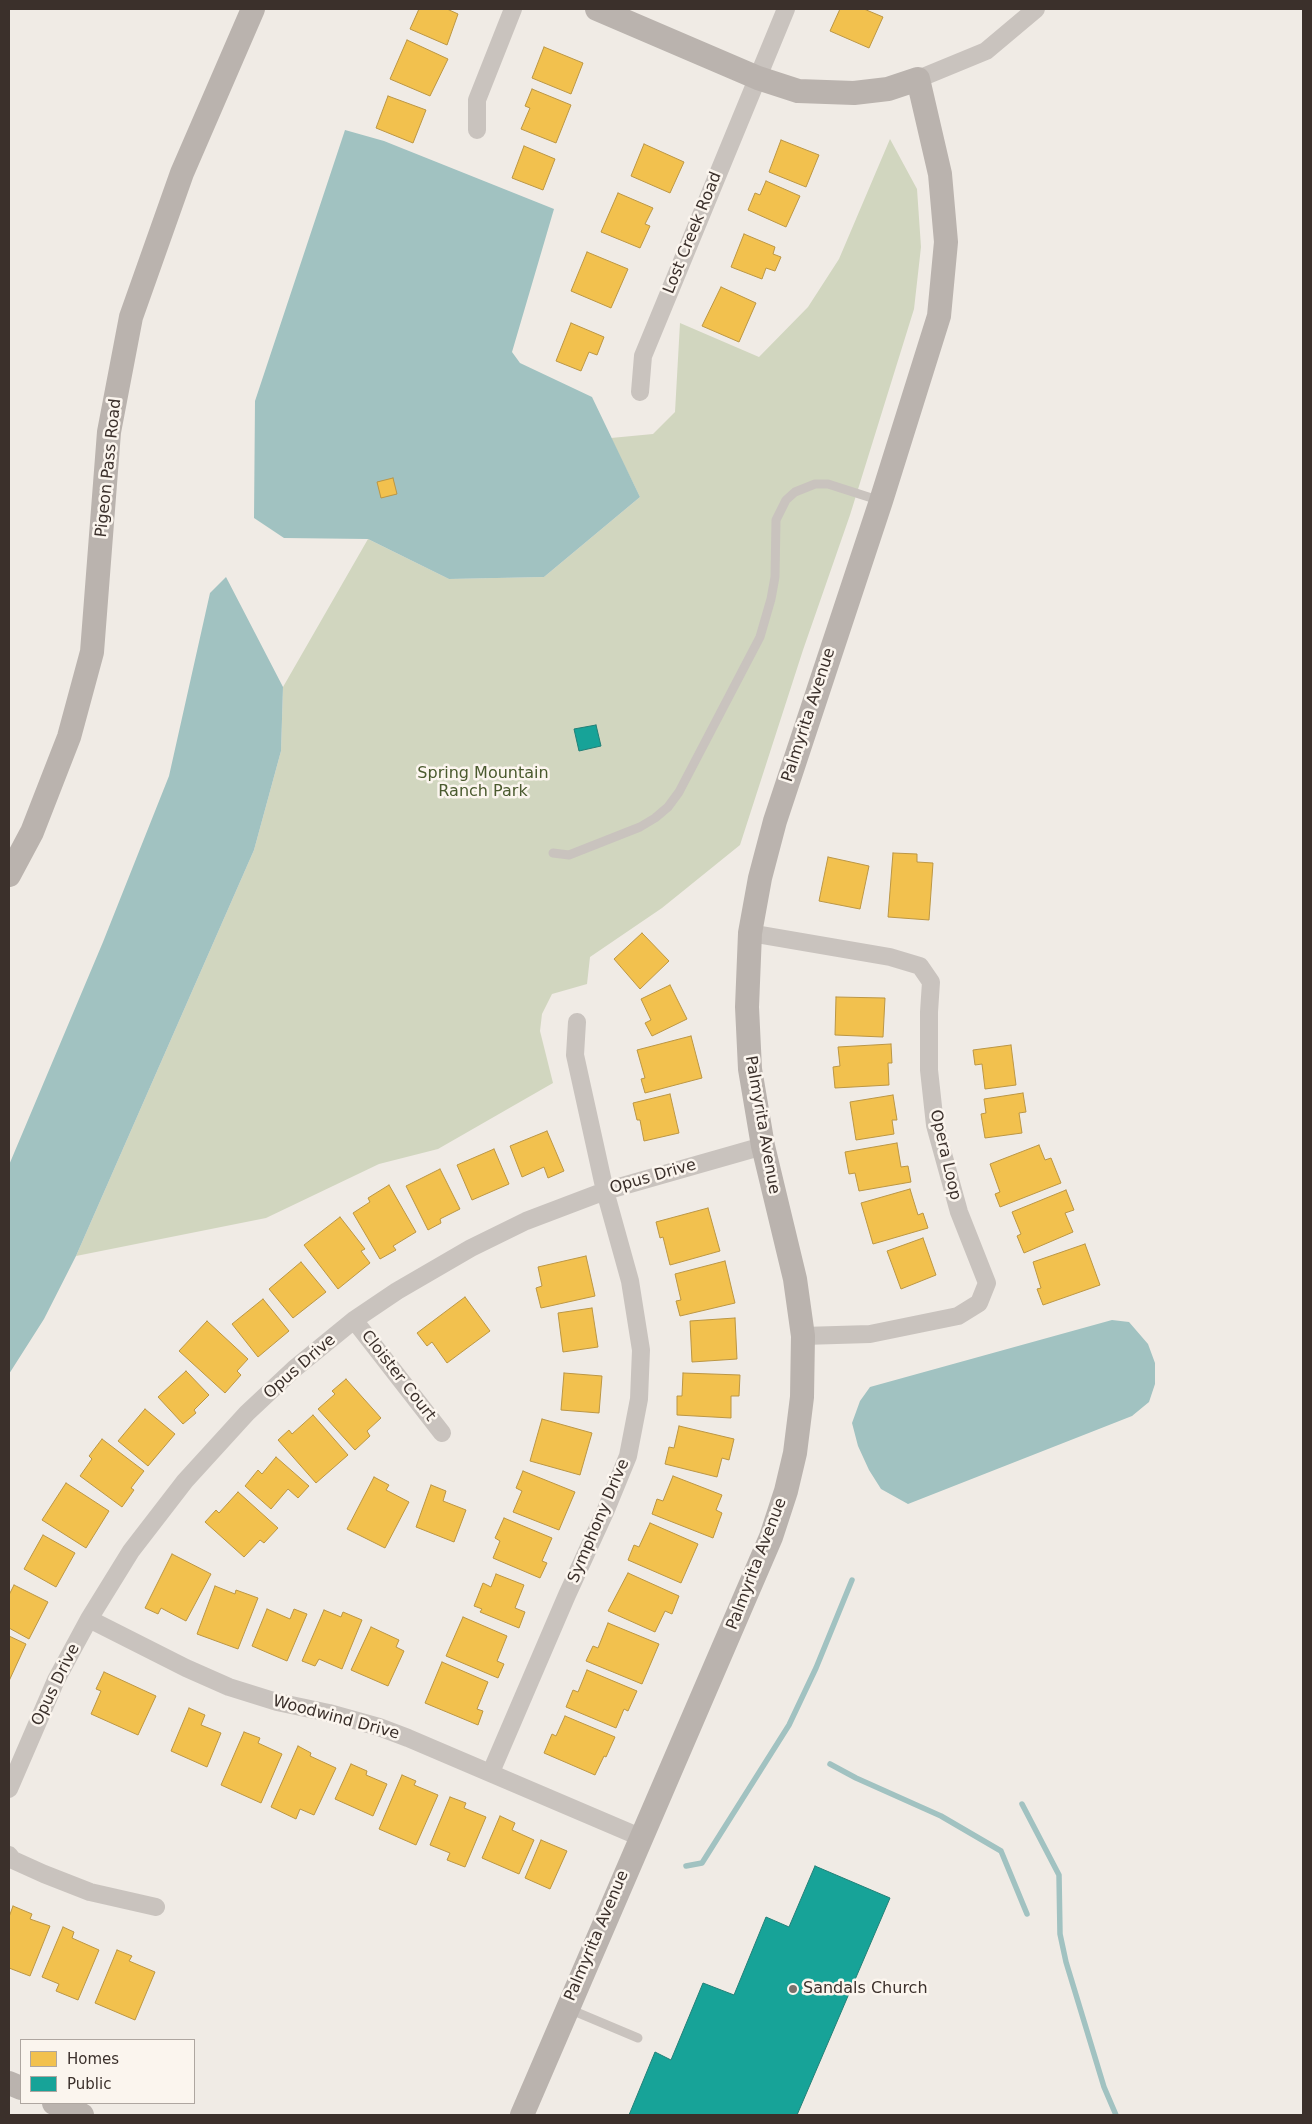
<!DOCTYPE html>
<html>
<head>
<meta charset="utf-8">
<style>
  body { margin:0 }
  #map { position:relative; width:1312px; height:2124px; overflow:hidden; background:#f0ebe5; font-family:"DejaVu Sans",sans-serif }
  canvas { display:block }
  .frame { position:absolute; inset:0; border:10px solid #3b302b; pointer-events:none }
  .legend { position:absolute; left:20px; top:2039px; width:175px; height:65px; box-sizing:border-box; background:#fbf5ee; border:1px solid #aea6a0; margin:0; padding:6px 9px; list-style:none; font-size:15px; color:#3b302b }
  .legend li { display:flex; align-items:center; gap:10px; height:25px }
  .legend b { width:25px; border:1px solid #aea6a0 }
</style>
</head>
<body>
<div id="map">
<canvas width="1312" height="2124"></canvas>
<div class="frame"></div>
<ul class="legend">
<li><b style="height:14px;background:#f2c14e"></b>Homes</li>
<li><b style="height:14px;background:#17a398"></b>Public</li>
</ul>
</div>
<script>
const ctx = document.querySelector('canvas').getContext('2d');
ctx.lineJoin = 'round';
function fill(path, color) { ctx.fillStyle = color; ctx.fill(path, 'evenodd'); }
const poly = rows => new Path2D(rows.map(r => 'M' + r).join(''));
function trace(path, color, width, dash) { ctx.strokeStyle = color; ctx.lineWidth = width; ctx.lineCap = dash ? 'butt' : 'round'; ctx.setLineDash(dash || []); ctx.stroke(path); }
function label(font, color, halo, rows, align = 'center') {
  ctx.font = font + ' "DejaVu Sans",sans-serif'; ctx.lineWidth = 5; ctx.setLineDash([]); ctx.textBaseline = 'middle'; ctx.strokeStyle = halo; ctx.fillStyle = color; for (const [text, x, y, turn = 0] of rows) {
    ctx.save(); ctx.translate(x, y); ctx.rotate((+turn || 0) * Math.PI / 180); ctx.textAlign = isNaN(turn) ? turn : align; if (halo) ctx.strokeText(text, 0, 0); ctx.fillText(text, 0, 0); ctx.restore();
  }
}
const green = poly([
  [890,139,917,189,921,247,914,309,850,515,803,650,740,845,662,908,590,957,587,984,552,994,542,1014,540,1031,553,1083,438,1149,379,1164,266,1218,76,1256,254,850,281,751,283,687,368,539,449,579,544,577,640,497,611,438,653,434,675,412,680,323,759,357,808,307,839,259]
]);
const water = poly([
  [345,130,384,141,554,209,512,352,520,363,592,397,640,497,544,577,449,579,368,539,284,538,254,518,255,401],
  [226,577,283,687,281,751,254,850,76,1256,44,1319,9,1374,9,1165,103,942,169,776,210,593],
  [1112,1320,1129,1322,1148,1344,1155,1363,1155,1384,1149,1402,1132,1416,908,1504,881,1489,869,1470,858,1446,852,1423,860,1401,870,1387]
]);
const homes = poly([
  [419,9,447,9,458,14,447,45,410,29,419,9],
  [840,9,864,9,883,17,869,48,830,31,840,9],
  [407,40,448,59,430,96,390,79,407,40],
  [544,47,583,63,571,94,532,78,544,47],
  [532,89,571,105,556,143,521,129,530,108,525,106,532,89],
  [388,96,426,110,413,143,376,128,388,96],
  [781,140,819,155,806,187,769,172,781,140],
  [644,144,684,162,670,193,631,176,644,144],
  [524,146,555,159,543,190,512,178,524,146],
  [766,181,800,196,786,227,748,210,755,193,760,195,766,181],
  [618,193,653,208,645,224,650,226,640,248,601,232,618,193],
  [744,234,775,247,773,254,781,257,775,271,766,268,762,279,731,267,744,234],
  [587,252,628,269,611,308,571,291,587,252],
  [721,287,756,303,739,342,702,326,721,287],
  [571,323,604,337,597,355,589,352,581,371,556,361,571,323],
  [393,478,397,494,381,498,377,482,393,478],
  [893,853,917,854,917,862,933,863,929,920,888,917,893,853],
  [828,857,869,866,860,909,819,901,828,857],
  [642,933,669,961,640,989,614,959,642,933],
  [670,985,687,1019,652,1036,645,1023,651,1020,641,999,670,985],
  [836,997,885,998,883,1037,835,1035,836,997],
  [691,1036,702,1078,645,1093,641,1079,645,1078,637,1050,691,1036],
  [891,1044,892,1063,888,1063,889,1085,835,1088,833,1067,840,1066,838,1047,891,1044],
  [1011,1045,1016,1085,985,1089,982,1064,975,1065,973,1050,1011,1045],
  [1023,1093,1026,1112,1019,1113,1022,1133,985,1138,981,1114,986,1113,984,1099,1023,1093],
  [670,1094,679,1133,644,1141,640,1120,637,1120,633,1103,670,1094],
  [893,1095,897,1120,892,1120,894,1134,856,1140,850,1102,893,1095],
  [547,1131,564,1171,548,1178,544,1167,522,1177,510,1146,547,1131],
  [897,1143,901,1167,908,1166,911,1182,859,1191,855,1173,849,1174,845,1152,897,1143],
  [1039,1145,1045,1160,1051,1158,1061,1183,1000,1207,995,1194,1000,1192,990,1164,1039,1145],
  [494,1149,509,1184,472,1200,457,1165,494,1149],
  [440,1169,460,1209,440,1219,441,1223,428,1230,406,1186,440,1169],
  [389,1185,416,1232,393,1246,396,1250,380,1259,353,1213,370,1202,368,1198,389,1185],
  [910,1189,918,1215,923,1213,928,1228,873,1244,861,1203,910,1189],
  [1066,1190,1074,1210,1065,1213,1073,1232,1024,1253,1017,1236,1021,1234,1012,1212,1066,1190],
  [708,1208,720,1251,670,1265,663,1237,660,1238,656,1222,708,1208],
  [340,1217,365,1249,361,1251,370,1263,338,1289,304,1245,340,1217],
  [923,1238,936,1275,901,1289,887,1251,923,1238],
  [1085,1244,1100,1285,1043,1305,1037,1289,1041,1288,1033,1262,1085,1244],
  [586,1256,595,1296,541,1308,536,1288,542,1286,538,1267,586,1256],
  [725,1261,735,1303,680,1316,676,1301,681,1300,675,1274,725,1261],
  [301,1262,326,1292,293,1318,269,1289,301,1262],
  [465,1297,490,1331,447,1363,432,1342,427,1346,417,1333,465,1297],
  [263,1299,289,1331,258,1357,232,1324,263,1299],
  [592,1308,598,1347,563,1352,558,1313,592,1308],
  [735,1318,737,1359,692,1362,690,1321,735,1318],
  [207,1321,248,1359,237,1371,241,1375,225,1393,179,1351,207,1321],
  [186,1371,209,1395,194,1410,196,1413,183,1424,158,1397,186,1371],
  [564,1373,602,1376,599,1413,561,1410,564,1373],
  [683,1373,740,1375,739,1396,731,1396,731,1418,677,1415,677,1396,682,1396,683,1373],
  [346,1379,381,1418,367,1431,370,1436,355,1450,318,1409,335,1394,332,1391,346,1379],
  [145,1409,175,1434,148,1466,118,1441,145,1409],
  [313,1415,348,1455,316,1483,278,1440,289,1430,292,1434,313,1415],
  [542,1419,592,1433,580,1475,530,1461,542,1419],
  [679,1426,734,1439,729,1460,722,1458,717,1477,665,1464,669,1447,674,1448,679,1426],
  [102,1439,144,1471,131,1488,134,1490,122,1507,80,1476,92,1459,89,1456,102,1439],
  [276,1457,309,1486,298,1498,288,1489,271,1509,245,1486,258,1470,262,1474,276,1457],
  [523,1471,575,1492,559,1530,513,1512,522,1491,516,1488,523,1471],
  [673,1476,722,1495,716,1510,722,1513,713,1538,652,1514,657,1499,663,1501,673,1476],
  [374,1477,389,1485,386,1490,409,1502,385,1548,347,1529,374,1477],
  [66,1483,109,1511,86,1548,42,1520,66,1483],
  [431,1485,446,1491,443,1501,466,1510,454,1542,416,1527,431,1485],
  [238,1492,278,1528,264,1543,260,1540,244,1557,205,1522,216,1510,219,1513,238,1492],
  [504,1518,552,1538,542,1561,547,1563,540,1578,493,1558,500,1541,495,1538,504,1518],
  [650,1523,698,1544,681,1583,628,1560,634,1545,639,1547,650,1523],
  [43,1535,75,1553,56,1587,24,1569,43,1535],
  [172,1554,211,1574,186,1621,161,1608,158,1614,145,1608,172,1554],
  [628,1573,679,1596,672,1614,665,1611,655,1632,608,1611,628,1573],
  [496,1574,524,1585,515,1608,525,1612,519,1628,480,1612,482,1609,474,1606,483,1583,491,1587,496,1574],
  [14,1585,48,1602,29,1639,9,1628,9,1595,14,1585],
  [215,1586,235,1594,236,1590,258,1598,238,1649,197,1634,215,1586],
  [267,1609,290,1619,294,1609,307,1614,287,1661,252,1646,267,1609],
  [324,1610,341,1617,343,1612,362,1620,342,1669,319,1659,315,1666,302,1661,324,1610],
  [463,1617,507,1636,497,1661,504,1664,498,1678,446,1656,463,1617],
  [608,1623,659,1644,642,1684,586,1661,593,1646,598,1648,608,1623],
  [371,1627,399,1640,396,1647,404,1651,388,1686,351,1670,371,1627],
  [9,1636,26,1644,9,1681,9,1636],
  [442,1662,488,1682,477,1709,483,1711,478,1725,425,1703,442,1662],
  [587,1670,637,1691,628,1711,624,1709,616,1728,566,1707,573,1690,578,1692,587,1670],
  [104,1672,156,1696,138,1735,91,1714,101,1691,96,1689,104,1672],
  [189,1708,205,1715,201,1725,221,1733,207,1767,171,1751,189,1708],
  [565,1716,615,1737,606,1757,604,1756,595,1775,544,1753,552,1734,556,1736,565,1716],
  [244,1732,260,1738,258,1743,282,1754,261,1803,221,1785,244,1732],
  [298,1746,311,1753,310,1756,336,1768,314,1815,300,1809,296,1819,271,1807,298,1746],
  [351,1764,367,1771,366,1775,387,1784,373,1816,335,1799,351,1764],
  [402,1775,416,1781,414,1785,438,1795,416,1845,379,1829,402,1775],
  [450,1797,466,1803,464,1808,486,1817,465,1867,447,1860,450,1853,430,1845,450,1797],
  [500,1816,515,1823,512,1830,534,1840,519,1874,482,1858,500,1816],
  [541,1840,567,1851,550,1889,525,1878,541,1840],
  [13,1906,32,1914,30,1919,50,1926,30,1976,9,1968,9,1917,13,1906],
  [63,1927,74,1932,72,1938,99,1950,78,2000,56,1991,59,1984,42,1977,63,1927],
  [117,1950,132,1956,129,1961,155,1972,135,2020,95,2003,117,1950]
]);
const public = poly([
  [596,725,601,746,579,751,574,729,596,725],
  [815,1866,890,1898,797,2115,629,2115,655,2052,671,2060,703,1983,734,1995,766,1917,789,1927,815,1866]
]);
const stream = poly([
  [830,1764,856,1778,941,1816,1001,1851,1027,1914],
  [1022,1804,1059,1875,1060,1934,1066,1962,1104,2087,1116,2115],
  [686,1866,702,1863,789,1725,816,1668,852,1580]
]);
const lane = poly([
  [553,853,569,855,640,827,655,818,668,807,679,792,760,637,771,599,775,577,776,520,786,500,795,492,815,484,828,484,881,501],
  [569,2009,638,2038]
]);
const street = poly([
  [918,79,986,51,1036,9],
  [477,130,477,100,513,9],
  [640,392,643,356,786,9],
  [750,933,890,957,920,966,931,982,929,1012,929,1070,935,1125,959,1212,987,1283,979,1303,958,1316,870,1334,803,1336],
  [354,1320,442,1433],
  [89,1619,186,1668,229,1687,277,1702,329,1713,379,1727,408,1738,640,1837],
  [491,1772,567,1595,605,1512,628,1456,639,1399,641,1350,630,1281,605,1191,575,1055,577,1022],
  [9,1789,56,1680,89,1619,131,1551,185,1481,247,1413,294,1369,354,1320,397,1291,471,1248,526,1221,605,1191,763,1146],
  [9,1855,13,1860,44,1874,90,1892,156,1907]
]);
const secondary = poly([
  [9,875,32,832,69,737,92,652,109,432,131,317,182,173,253,9],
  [9,2083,21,2088],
  [54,2103,82,2115],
  [522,2115,771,1537,786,1491,795,1453,802,1397,803,1336,795,1279,763,1146,750,1069,747,1007,750,933,760,878,775,821,881,501,939,316,946,242,940,174,918,79,888,89,854,93,798,91,758,78,597,9]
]);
const markers = [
  [793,1989,5,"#7a716c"]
];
const streetNames = [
  ["Lost Creek Road",693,233,-68],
  ["Pigeon Pass Road",109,468,-84],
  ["Palmyrita Avenue",809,715,-72],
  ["Palmyrita Avenue",762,1125,80],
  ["Opera Loop",945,1155,77],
  ["Opus Drive",653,1177,-16],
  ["Opus Drive",300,1367,-41],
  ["Cloister Court",398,1376,52],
  ["Symphony Drive",599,1521,-67],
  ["Palmyrita Avenue",757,1564,-69],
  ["Opus Drive",56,1685,-64],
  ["Woodwind Drive",336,1718,15],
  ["Palmyrita Avenue",597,1936,-67]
];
const parkNames = [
  ["Spring Mountain",483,774],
  ["Ranch Park",483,792]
];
const poiNames = [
  ["Sandals Church",803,1989]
];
fill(green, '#d1d6bf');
fill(water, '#a1c2c1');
fill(homes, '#f2c14e');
trace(homes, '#bb9644', 1);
fill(public, '#17a398');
trace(public, '#228077', 1);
trace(stream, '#a1c2c1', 5.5);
trace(lane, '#c9c3be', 9);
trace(street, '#c9c3be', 18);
trace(secondary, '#bab3ae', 24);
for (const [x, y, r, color] of markers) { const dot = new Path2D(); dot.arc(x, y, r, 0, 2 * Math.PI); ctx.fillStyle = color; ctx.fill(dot); trace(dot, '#fbf5ee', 2); }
label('16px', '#3b302b', '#fbf5ee', streetNames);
label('16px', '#4a5a2e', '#fbf5ee', parkNames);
label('16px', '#3b302b', '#fbf5ee', poiNames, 'left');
</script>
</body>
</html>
